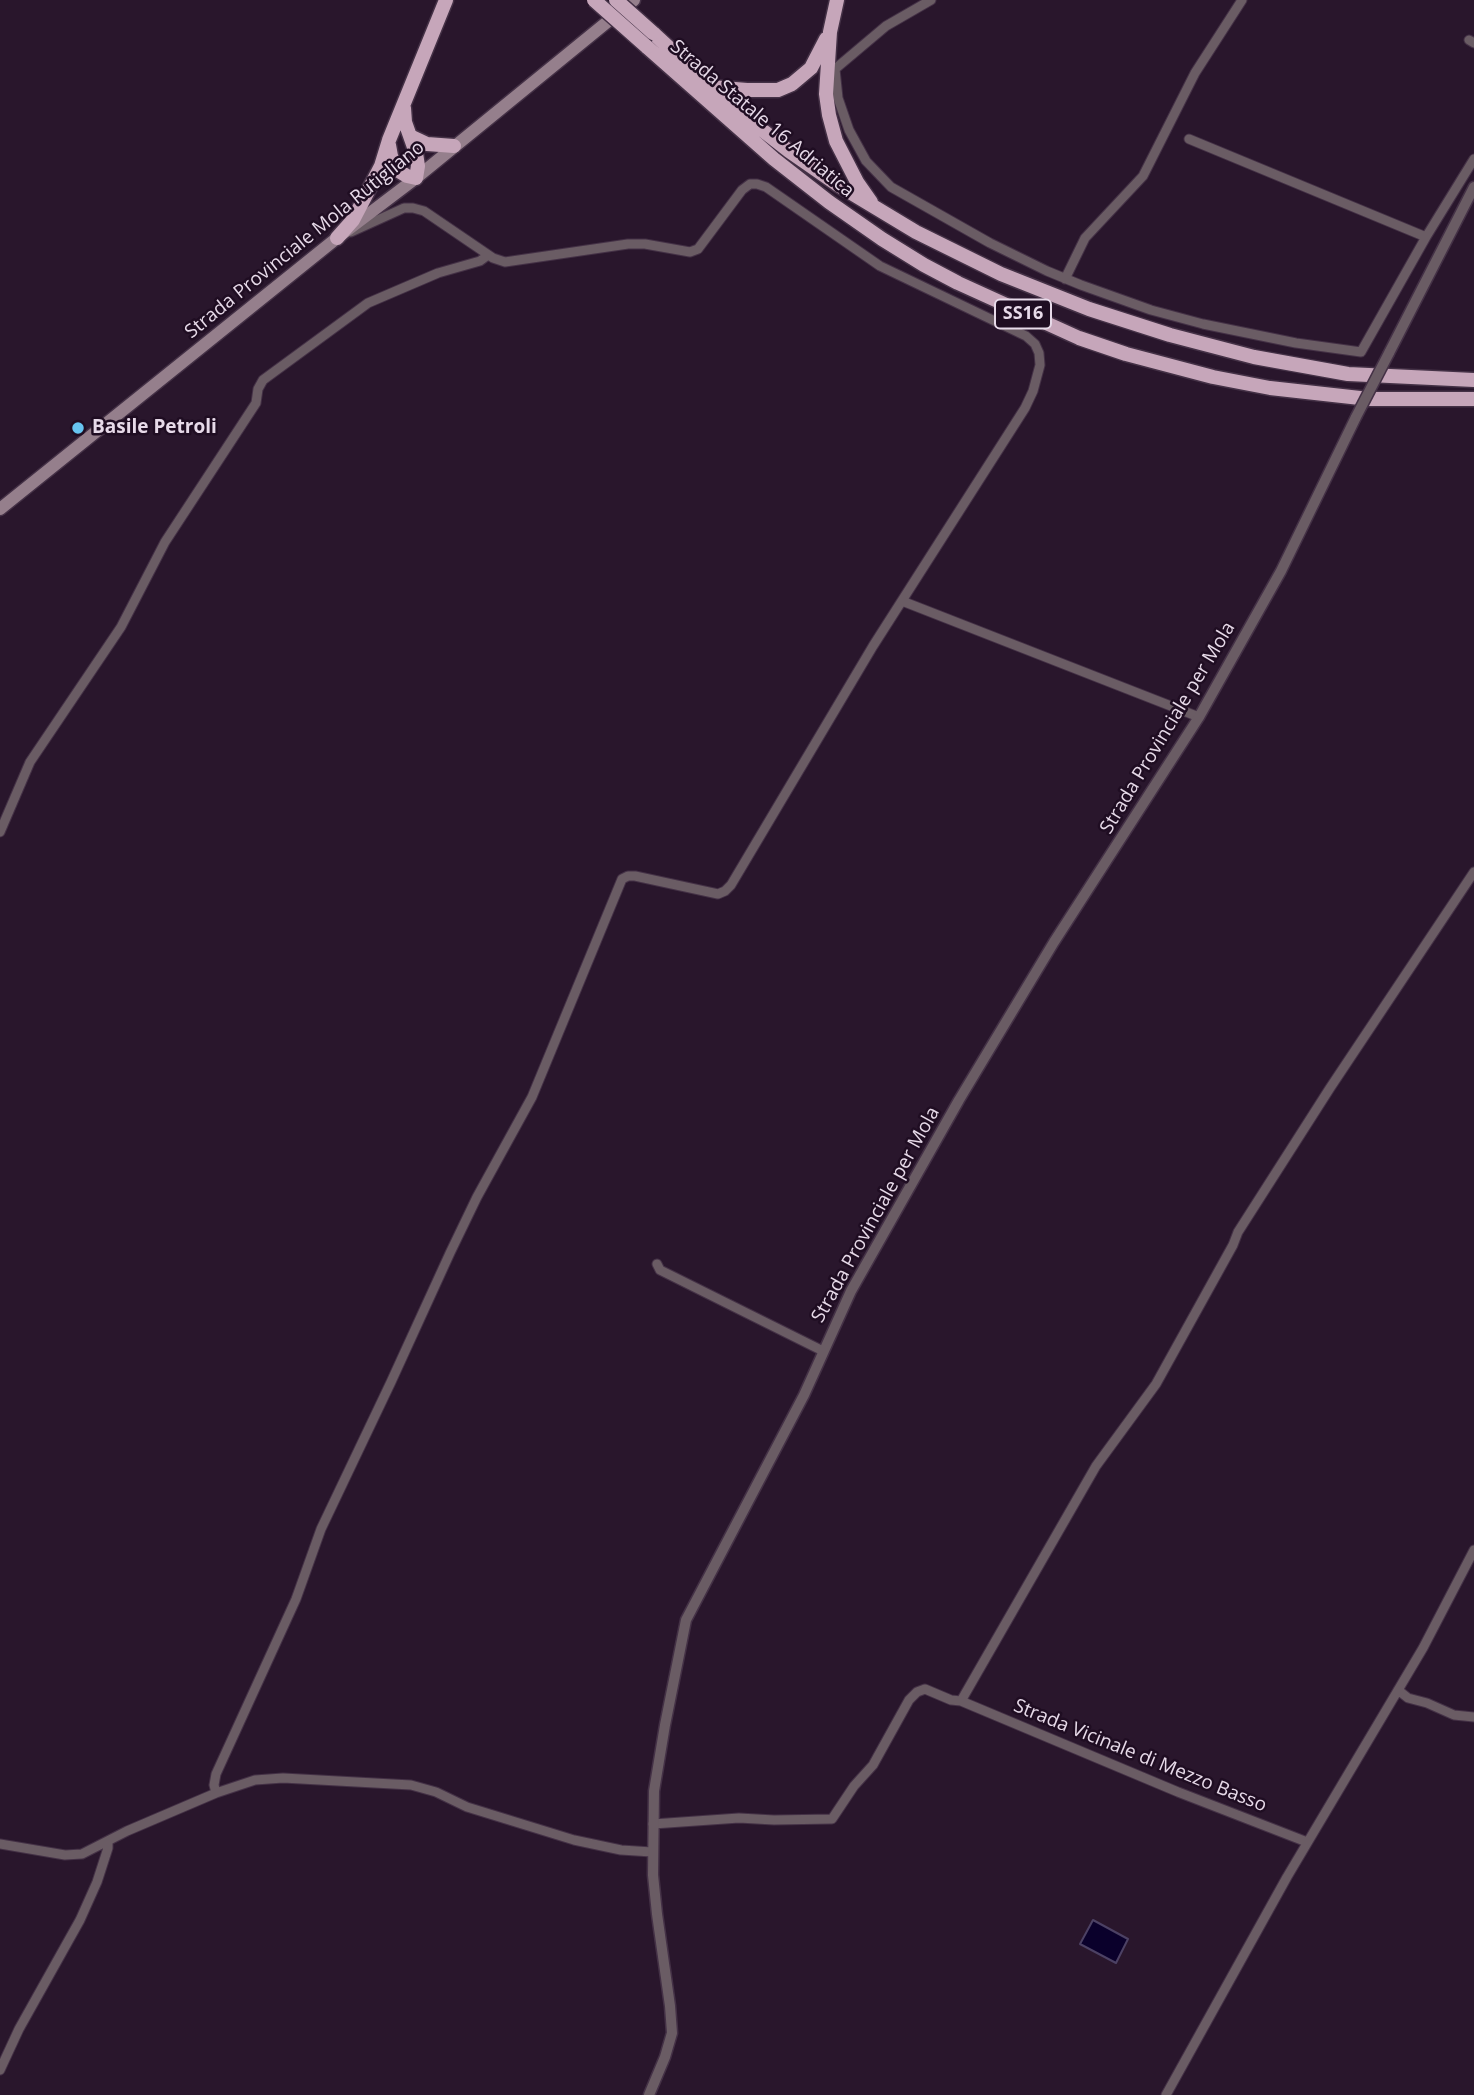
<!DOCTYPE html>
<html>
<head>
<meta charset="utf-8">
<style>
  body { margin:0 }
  canvas { display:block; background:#29162c }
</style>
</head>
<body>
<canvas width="1474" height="2095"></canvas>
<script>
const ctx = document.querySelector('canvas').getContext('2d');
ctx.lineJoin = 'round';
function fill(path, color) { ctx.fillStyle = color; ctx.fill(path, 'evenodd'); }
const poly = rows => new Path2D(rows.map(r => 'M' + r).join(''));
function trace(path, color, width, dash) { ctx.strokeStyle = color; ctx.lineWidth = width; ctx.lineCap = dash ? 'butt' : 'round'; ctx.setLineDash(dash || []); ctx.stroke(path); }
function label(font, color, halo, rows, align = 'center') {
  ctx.font = font + ' "Open Sans",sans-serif'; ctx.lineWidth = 5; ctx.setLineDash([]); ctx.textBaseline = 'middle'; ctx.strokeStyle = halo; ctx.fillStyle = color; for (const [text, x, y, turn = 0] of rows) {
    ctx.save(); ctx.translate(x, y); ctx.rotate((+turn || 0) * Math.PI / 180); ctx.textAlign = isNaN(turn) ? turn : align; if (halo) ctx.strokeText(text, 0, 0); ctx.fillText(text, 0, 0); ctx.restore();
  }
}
const water = poly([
  [1093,1920,1128,1939,1116,1963,1080,1944,1093,1920]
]);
const minor = poly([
  [931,0,886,26,835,69,838,98,849,130,866,161,891,187,990,243,1047,271,1081,285,1151,310,1203,324,1296,343,1361,352,1426,237,1474,159],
  [1469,40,1474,43],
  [1189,139,1426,237],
  [1065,279,1085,238,1143,176,1195,73,1242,0],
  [902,601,1199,717],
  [0,832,30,762,121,627,165,542,256,403,258,389,263,380,368,303,438,273,480,261,488,255],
  [657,1264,660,1270,823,1351],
  [1398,1690,1408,1698,1427,1703,1454,1715,1474,1717],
  [961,1701,1178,1792,1307,1842],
  [216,1793,255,1780,283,1778,411,1785,436,1792,467,1807,574,1840,621,1850,652,1852],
  [653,1824,739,1818,774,1820,832,1819,854,1786,873,1765,909,1700,917,1692,925,1689,951,1700,961,1701,1096,1466,1156,1384,1233,1245,1238,1232,1330,1088,1474,872],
  [0,1844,65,1855,82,1854,127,1831,216,1793,214,1785,216,1774,296,1599,321,1529,391,1382,450,1253,477,1197,532,1097,622,879,628,876,635,876,718,894,725,891,731,885,873,646,1025,408,1033,391,1040,365,1039,353,1035,344,1026,336,880,266,766,187,757,184,750,184,742,190,698,249,690,252,645,244,628,244,505,262,493,258,424,211,413,208,404,208,351,232],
  [0,2070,19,2029,80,1920,97,1882,108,1848,108,1841],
  [1166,2095,1287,1877,1423,1648,1474,1550]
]);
const tertiary = poly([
  [1389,353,1474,187],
  [649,2095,665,2057,672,2033,670,2006,657,1914,653,1875,654,1791,665,1725,686,1620,804,1395,851,1291,959,1100,1054,942,1199,717,1281,571,1356,417]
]);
const secondary = poly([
  [0,509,337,238,416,178,634,0]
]);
const trunk = poly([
  [837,0,830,32,826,94,829,115,836,141,857,182,871,202],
  [653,33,734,108,789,151,838,185,916,232,1001,274,1089,309,1170,335,1254,357,1348,374,1474,380],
  [647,47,774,159,829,202,882,239,924,265,958,283,1079,338,1126,354,1213,377,1270,388,1369,399,1474,399],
  [711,87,747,90,778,90,792,84,811,68,826,39],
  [410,136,427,144,454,146],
  [389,145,391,156,397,170,407,176,416,178,418,166,416,153,405,122,404,108],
  [337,238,353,220,381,166,389,140,446,0]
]);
const tertiaryBridge = poly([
  [1356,417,1389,353]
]);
const trunkBridge = poly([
  [594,0,647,47],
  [616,0,653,33]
]);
const markers = [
  [78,428,7,"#67c4f0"]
];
const shields = [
  [1023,314,56]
];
const shieldNames = [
  ["SS16",1023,314]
];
const streetNames = [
  ["Strada Statale 16 Adriatica",762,119,40],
  ["Strada Provinciale Mola Rutigliano",305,240,-39],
  ["Strada Provinciale per Mola",1168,728,-59],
  ["Strada Provinciale per Mola",876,1215,-61],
  ["Strada Vicinale di Mezzo Basso",1140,1756,22]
];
const poiNames = [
  ["Basile Petroli",92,428]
];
fill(water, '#0a002b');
trace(water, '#4c4164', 2);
trace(minor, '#443146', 11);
trace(tertiary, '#443146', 13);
trace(secondary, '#443146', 15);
trace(trunk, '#443146', 17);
trace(minor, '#6a5c64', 9);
trace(tertiary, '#6a5c64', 10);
trace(secondary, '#957f8c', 12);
trace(trunk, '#c6a6ba', 14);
trace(tertiaryBridge, '#443146', 13, []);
trace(trunkBridge, '#443146', 17, []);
trace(tertiaryBridge, '#6a5c64', 10);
trace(trunkBridge, '#c6a6ba', 14);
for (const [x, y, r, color] of markers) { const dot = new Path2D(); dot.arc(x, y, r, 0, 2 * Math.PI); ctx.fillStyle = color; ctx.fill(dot); trace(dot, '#1f0d22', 2.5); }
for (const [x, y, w] of shields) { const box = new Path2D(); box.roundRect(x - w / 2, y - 14.5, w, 29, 5); ctx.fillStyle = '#1f0d22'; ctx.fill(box); trace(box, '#e7dae9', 2); }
label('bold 18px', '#e7dae9', null, shieldNames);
label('19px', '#e7dae9', '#1f0d22', streetNames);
label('bold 19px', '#e7dae9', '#1f0d22', poiNames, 'left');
</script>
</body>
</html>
